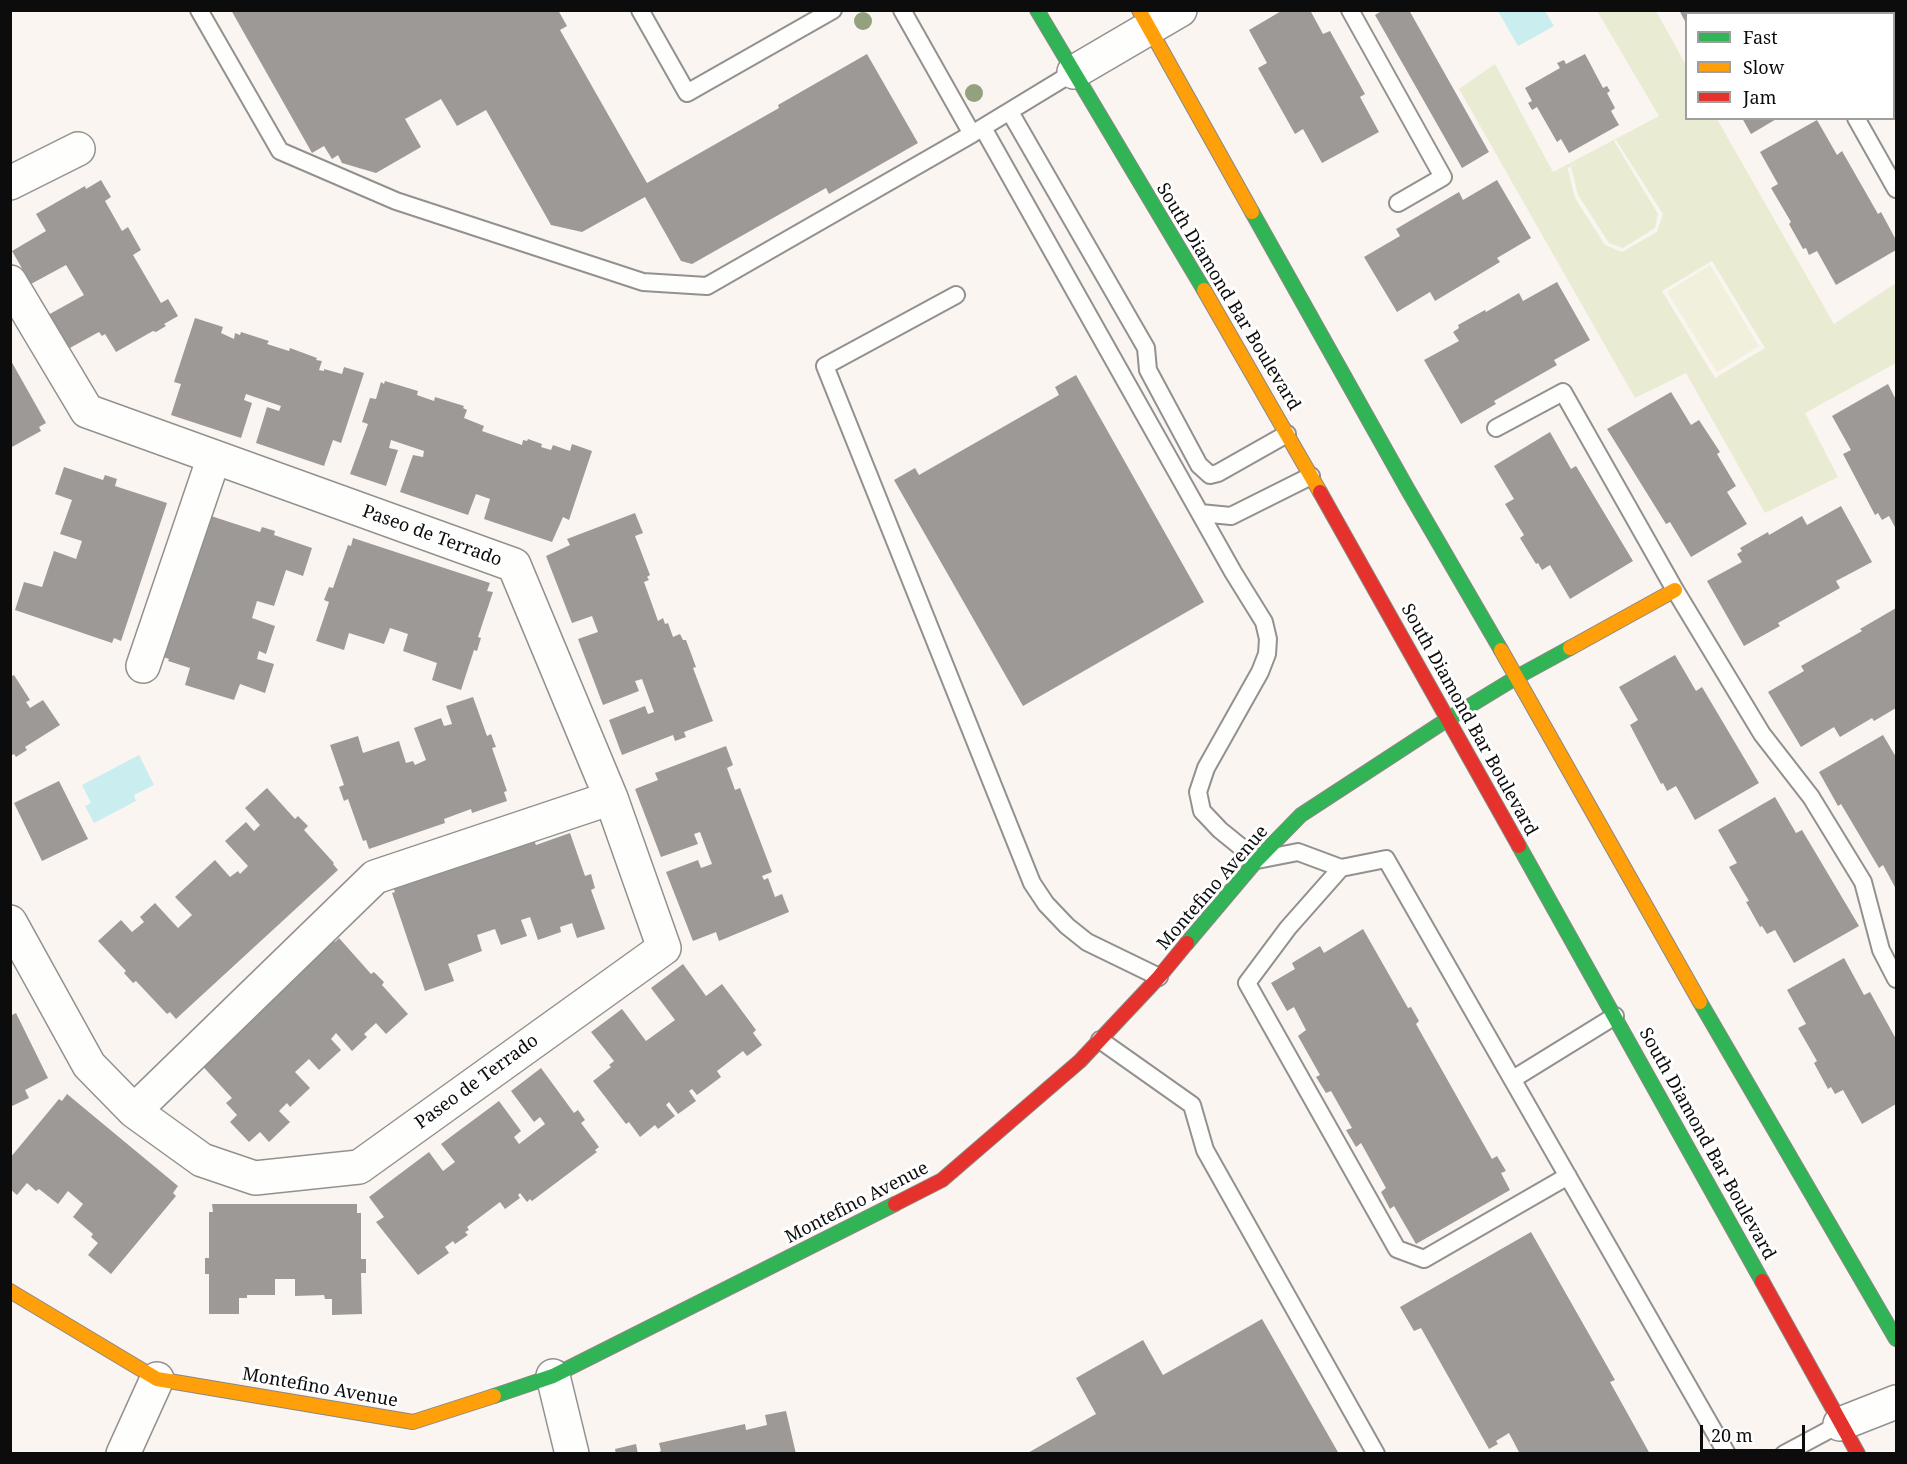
<!DOCTYPE html>
<html>
<head>
<meta charset="utf-8">
<style>
  body { margin:0 }
  #map { position:relative; width:1907px; height:1464px; overflow:hidden; background:#faf5f0; font-family:"Noto Serif",serif }
  canvas { display:block }
  .frame { position:absolute; inset:0; border:12px solid #0c0c0c; pointer-events:none }
  .legend { position:absolute; left:1685px; top:12px; width:210px; height:108px; box-sizing:border-box; background:#fff; border:2px solid #9e9e9e; margin:0; padding:8px 10px; list-style:none; font-size:18px; color:#0c0c0c }
  .legend li { display:flex; align-items:center; gap:12px; height:30px }
  .legend b { width:30px; border:2px solid #9e9e9e }
  .scale { position:absolute; left:1700px; top:1425px; width:105px; height:27px; box-sizing:border-box; border:3px solid #0c0c0c; border-top:0; padding-left:8px; font-size:18px; line-height:21px; white-space:nowrap; color:#0c0c0c; -webkit-text-stroke:4px #fff; paint-order:stroke }
</style>
</head>
<body>
<div id="map">
<canvas width="1907" height="1464"></canvas>
<div class="frame"></div>
<ul class="legend">
<li><b style="height:8px;background:#30b455"></b>Fast</li>
<li><b style="height:8px;background:#ff9f0a"></b>Slow</li>
<li><b style="height:8px;background:#e5322d"></b>Jam</li>
</ul>
<div class="scale">20 m</div>
</div>
<script>
const ctx = document.querySelector('canvas').getContext('2d');
ctx.lineJoin = 'round';
function fill(path, color) { ctx.fillStyle = color; ctx.fill(path, 'evenodd'); }
const poly = rows => new Path2D(rows.map(r => 'M' + r).join(''));
function trace(path, color, width, dash) { ctx.strokeStyle = color; ctx.lineWidth = width; ctx.lineCap = dash ? 'butt' : 'round'; ctx.setLineDash(dash || []); ctx.stroke(path); }
function label(font, color, halo, rows, align = 'center') {
  ctx.font = font + ' "Noto Serif",serif'; ctx.lineWidth = 6; ctx.setLineDash([]); ctx.textBaseline = 'middle'; ctx.strokeStyle = halo; ctx.fillStyle = color; for (const [text, x, y, turn = 0] of rows) {
    ctx.save(); ctx.translate(x, y); ctx.rotate((+turn || 0) * Math.PI / 180); ctx.textAlign = isNaN(turn) ? turn : align; if (halo) ctx.strokeText(text, 0, 0); ctx.fillText(text, 0, 0); ctx.restore();
  }
}
const green = poly([
  [1597,11,1656,11,1686,65,1686,118,1717,119,1834,324,1896,283,1896,363,1805,413,1838,477,1765,513,1686,373,1635,398,1459,89,1495,64,1553,172,1659,116],
  [1616,140,1663,214,1657,232,1622,252,1605,245,1575,198,1568,170,1568,168,1586,158,1571,167,1578,195,1609,243,1623,248,1655,228,1658,214,1614,141],
  [1712,261,1765,348,1715,378,1662,291]
]);
const pitch = poly([
  [1710,265,1759,346,1717,372,1667,292]
]);
const water = poly([
  [1498,11,1545,11,1554,26,1518,46],
  [139,755,154,785,134,795,136,801,94,823,85,806,91,803,82,785]
]);
const building = poly([
  [231,10,558,10,567,26,560,30,647,183,779,108,778,105,867,54,918,143,829,194,826,188,692,264,681,261,645,197,582,232,551,225,486,110,457,126,441,99,405,119,421,147,376,173,342,163,338,155,332,159,324,146,312,153],
  [1283,10,1310,10,1323,34,1330,31,1365,94,1360,97,1379,132,1322,163,1303,129,1295,134,1258,68,1267,63,1249,30],
  [1383,10,1409,10,1489,152,1462,168,1375,15],
  [1679,10,1762,10,1764,14,1686,14,1686,23],
  [1819,10,1896,10,1896,18,1894,20,1894,14,1828,14,1826,12,1821,14],
  [1585,54,1603,88,1607,86,1610,91,1607,93,1615,108,1611,111,1619,125,1569,153,1561,139,1557,142,1537,107,1532,110,1528,103,1532,101,1525,88,1560,68,1557,63,1564,60,1566,64],
  [1742,118,1778,118,1751,134],
  [1817,120,1837,155,1842,151,1878,214,1881,212,1896,240,1896,250,1836,285,1817,251,1809,255,1806,248,1803,249,1789,224,1791,222,1771,188,1778,184,1760,152],
  [101,180,111,197,105,201,122,231,128,227,141,250,133,255,161,303,168,299,178,316,164,324,166,326,156,332,153,331,116,352,105,334,102,336,99,332,68,349,48,315,84,295,66,265,31,284,12,251,46,231,36,214,85,186,86,189],
  [1497,180,1531,238,1497,258,1500,262,1435,301,1430,292,1397,312,1364,257,1400,236,1396,229,1459,192,1463,200],
  [1557,282,1590,340,1554,360,1557,365,1494,401,1496,404,1461,424,1424,360,1459,341,1453,332,1459,328,1458,325,1485,310,1486,312,1519,293,1523,301],
  [195,318,223,327,221,333,234,339,235,333,240,335,241,332,269,341,267,344,289,351,290,348,317,358,316,360,322,361,319,370,324,371,324,369,342,374,344,367,364,373,341,443,333,440,324,466,256,443,267,407,279,411,281,406,246,394,244,400,252,403,241,438,171,415,181,384,174,382],
  [10,359,46,423,39,427,41,431,10,448],
  [1076,375,1204,602,1023,706,894,480,915,468,919,475,1059,395,1055,387],
  [385,381,418,391,417,395,434,401,435,397,464,406,463,408,467,410,464,418,484,426,482,431,522,445,523,440,527,441,528,439,542,444,541,447,551,450,553,445,570,451,572,444,592,451,569,520,563,517,552,542,484,519,490,499,476,494,468,515,400,492,413,455,423,457,424,451,391,440,389,448,398,450,386,486,350,474,368,424,362,422,370,398,376,399,381,382,384,384],
  [1888,384,1896,400,1896,529,1889,516,1882,520,1878,513,1875,515,1843,454,1851,450,1832,416],
  [1671,392,1691,425,1699,420,1720,452,1717,454,1736,486,1727,492,1747,524,1691,557,1670,522,1666,524,1607,429],
  [1550,432,1571,469,1576,466,1633,561,1570,599,1550,565,1542,570,1538,563,1536,564,1520,538,1524,535,1505,504,1514,499,1494,466],
  [64,467,103,480,105,475,117,479,115,486,167,503,121,641,114,638,112,643,15,610,24,582,42,587,54,551,76,559,82,541,60,534,72,500,55,494],
  [1841,506,1872,562,1836,581,1840,588,1778,623,1780,626,1744,646,1707,581,1742,562,1737,554,1742,551,1740,548,1768,532,1769,535,1802,516,1807,525],
  [635,513,643,533,635,536,650,575,647,577,649,580,644,582,658,621,663,618,665,624,668,623,673,637,680,634,683,640,686,640,696,667,693,668,713,721,684,732,686,737,675,741,673,735,622,755,609,720,645,706,648,714,654,712,642,679,635,681,639,691,603,705,578,639,598,632,592,616,572,623,546,556,570,545,567,539],
  [208,515,260,532,262,527,275,531,274,535,312,548,303,576,286,570,274,606,257,601,252,618,275,626,266,654,259,651,257,659,274,664,265,693,240,684,234,700,185,685,190,668,168,661,169,659,161,656],
  [353,538,490,583,487,591,493,592,478,637,481,638,477,651,474,650,461,690,432,680,437,663,403,651,408,634,390,628,384,644,349,633,344,650,316,641,329,602,324,600,329,587,333,588,348,545,351,546],
  [1896,608,1896,708,1874,721,1872,718,1840,737,1834,727,1801,747,1768,692,1804,671,1801,666,1862,631,1860,629],
  [1675,655,1696,691,1702,687,1759,783,1695,820,1676,786,1667,791,1663,783,1661,784,1630,725,1638,720,1619,687],
  [14,675,30,700,26,702,30,708,43,700,60,725,25,747,27,750,16,757,14,754,10,756,10,677],
  [473,697,487,736,491,734,496,747,492,748,507,791,504,792,507,801,472,813,471,809,444,819,445,823,369,849,366,840,363,841,348,799,344,801,339,787,344,785,330,745,358,736,363,753,399,741,406,763,413,761,415,765,426,760,414,728,441,718,444,726,452,724,446,706],
  [1883,735,1896,757,1896,889,1883,865,1879,868,1841,804,1838,806,1819,772],
  [726,746,733,765,727,768,735,790,740,788,772,872,762,876,764,880,768,878,775,897,782,894,789,912,719,941,716,932,693,941,666,872,698,860,701,868,712,864,700,832,694,834,698,844,661,857,635,789,658,780,655,773],
  [59,781,88,839,42,861,14,803],
  [267,788,295,819,298,816,308,826,304,830,334,863,333,864,338,870,176,1019,170,1012,167,1014,136,981,133,983,124,973,126,971,98,941,121,920,132,932,144,922,140,917,155,903,178,928,192,915,175,897,215,860,230,877,238,871,240,874,248,866,225,841,246,822,254,831,260,825,245,808],
  [1775,797,1796,833,1802,830,1859,926,1794,963,1775,930,1767,934,1762,926,1760,927,1746,902,1749,901,1729,867,1737,863,1718,830],
  [570,833,585,876,591,874,595,888,591,890,605,929,577,938,572,923,560,927,561,932,538,940,530,917,521,920,527,936,501,945,495,929,477,935,482,951,448,964,454,981,425,991,392,893,395,892,393,887,533,838,536,845],
  [1363,929,1408,1008,1411,1007,1419,1021,1416,1024,1492,1159,1497,1156,1506,1171,1501,1173,1510,1190,1416,1244,1394,1206,1390,1209,1381,1192,1386,1188,1361,1143,1356,1147,1346,1130,1352,1128,1331,1091,1326,1093,1316,1077,1320,1075,1298,1036,1306,1030,1294,1007,1287,1011,1271,983,1295,969,1292,963,1320,946,1324,953],
  [330,937,335,942,339,938,371,974,374,972,384,982,382,985,408,1014,386,1034,376,1023,364,1034,367,1037,352,1051,336,1033,331,1039,341,1050,319,1070,309,1059,295,1072,310,1088,290,1107,287,1103,279,1111,290,1122,269,1142,260,1132,249,1142,230,1122,237,1115,226,1103,232,1098,196,1059],
  [1844,958,1864,995,1870,992,1896,1039,1896,1104,1862,1124,1843,1090,1835,1094,1831,1087,1828,1089,1814,1063,1817,1061,1798,1028,1806,1024,1787,990],
  [683,964,706,996,722,984,756,1030,753,1033,762,1045,747,1056,743,1051,717,1071,721,1077,697,1095,692,1089,689,1091,696,1101,678,1114,669,1102,666,1105,675,1116,658,1129,655,1125,640,1137,629,1122,626,1124,593,1081,611,1067,609,1065,614,1061,591,1032,622,1009,646,1041,675,1020,651,988],
  [16,1013,48,1078,25,1090,29,1098,10,1107,10,1016],
  [541,1068,574,1113,578,1110,585,1120,581,1123,599,1147,595,1150,597,1152,532,1201,530,1199,527,1202,520,1193,518,1195,520,1198,505,1209,500,1202,467,1227,469,1230,465,1232,468,1235,455,1244,453,1241,445,1247,449,1253,418,1275,376,1222,384,1217,369,1197,429,1152,443,1171,455,1162,441,1144,499,1101,521,1131,514,1137,519,1144,545,1124,540,1117,534,1122,511,1091],
  [67,1094,178,1186,173,1193,176,1196,111,1274,88,1255,98,1243,91,1237,93,1234,73,1217,83,1204,68,1191,58,1204,39,1189,36,1191,27,1183,17,1195,10,1189,10,1158,59,1099,62,1101],
  [212,1204,357,1204,357,1213,361,1213,361,1259,366,1259,366,1273,361,1273,362,1314,332,1315,332,1299,325,1299,324,1295,295,1296,295,1279,275,1279,275,1295,247,1295,247,1298,239,1298,239,1314,209,1314,209,1274,205,1274,205,1258,209,1258,209,1212,213,1212],
  [1531,1232,1615,1380,1610,1382,1650,1454,1520,1454,1509,1433,1496,1441,1498,1444,1489,1449,1421,1328,1414,1331,1400,1307],
  [1262,1319,1339,1454,1026,1454,1096,1414,1076,1378,1143,1340,1163,1375],
  [786,1411,796,1454,654,1454,661,1451,659,1443,745,1424,746,1430,767,1425,765,1415],
  [636,1444,638,1454,616,1454,615,1449]
]);
const lane = poly([
  [199,10,280,151,396,201,643,282,707,286,972,134,1074,72],
  [640,10,687,93,833,10],
  [902,10,972,134],
  [1350,10,1443,177,1398,203],
  [1793,10,1795,14],
  [1894,95,1896,93],
  [1010,112,1146,348,1148,370,1199,465,1210,475,1218,473,1287,434],
  [1856,118,1896,189],
  [983,128,1233,572,1264,622,1268,639,1267,654,1260,672,1206,768,1198,792,1202,811,1220,830,1257,860,1298,852,1341,868,1386,859,1727,1454],
  [956,295,825,366,1032,883,1046,904,1067,926,1087,942,1159,977],
  [1496,428,1563,392,1675,590,1762,734,1811,797,1863,882,1881,950,1896,979],
  [1200,513,1231,516,1311,476],
  [1341,868,1288,928,1247,983,1397,1249,1424,1259,1568,1176],
  [1100,1040,1192,1105,1205,1150,1376,1454],
  [1513,1079,1615,1016],
  [1784,1454,1840,1424]
]);
const street = poly([
  [1074,72,1180,10],
  [10,183,78,149],
  [10,282,87,411,514,565,611,798,664,948,359,1167,255,1178,202,1160,134,1111,89,1065,10,922],
  [143,666,214,457],
  [134,1111,375,877,611,798],
  [553,1376,572,1454],
  [1840,1424,1896,1402],
  [123,1454,157,1379]
]);
const fast = poly([
  [1037,10,1204,290],
  [1252,212,1408,490,1501,650],
  [1519,846,1762,1281],
  [1187,943,1257,860,1301,815,1448,719,1517,677,1570,648],
  [1700,1002,1896,1339],
  [494,1396,553,1376,895,1204]
]);
const slow = poly([
  [1139,10,1252,212],
  [1204,290,1320,492],
  [1570,648,1675,590],
  [1501,650,1700,1002],
  [10,1291,157,1379,413,1422,494,1396]
]);
const jam = poly([
  [1320,492,1519,846],
  [895,1204,942,1180,1080,1061,1159,977,1187,943],
  [1762,1281,1858,1454]
]);
const trees = [
  [863,21],
  [974,93]
];
const streetNames = [
  ["South Diamond Bar Boulevard",1228,297,59],
  ["Paseo de Terrado",432,536,20],
  ["South Diamond Bar Boulevard",1469,720,61],
  ["Montefino Avenue",1213,888,-49],
  ["Paseo de Terrado",477,1082,-36],
  ["South Diamond Bar Boulevard",1707,1144,61],
  ["Montefino Avenue",857,1203,-27],
  ["Montefino Avenue",320,1388,10]
];
fill(green, '#e9ecd2');
fill(pitch, '#f1f0dc');
fill(water, '#caedf0');
fill(building, '#9d9996');
trace(lane, '#93918f', 20);
trace(street, '#93918f', 36);
trace(fast, '#8a8885', 16);
trace(slow, '#8a8885', 16);
trace(jam, '#8a8885', 16);
trace(lane, '#fefefd', 16);
trace(street, '#fefefd', 33);
trace(fast, '#30b455', 14);
trace(slow, '#ff9f0a', 14);
trace(jam, '#e5322d', 14);
ctx.fillStyle = '#93a17f';
for (const [x, y] of trees) { ctx.beginPath(); ctx.arc(x, y, 9, 0, 2 * Math.PI); ctx.fill(); }
label('18px', '#0c0c0c', '#fff', streetNames);
</script>
</body>
</html>
